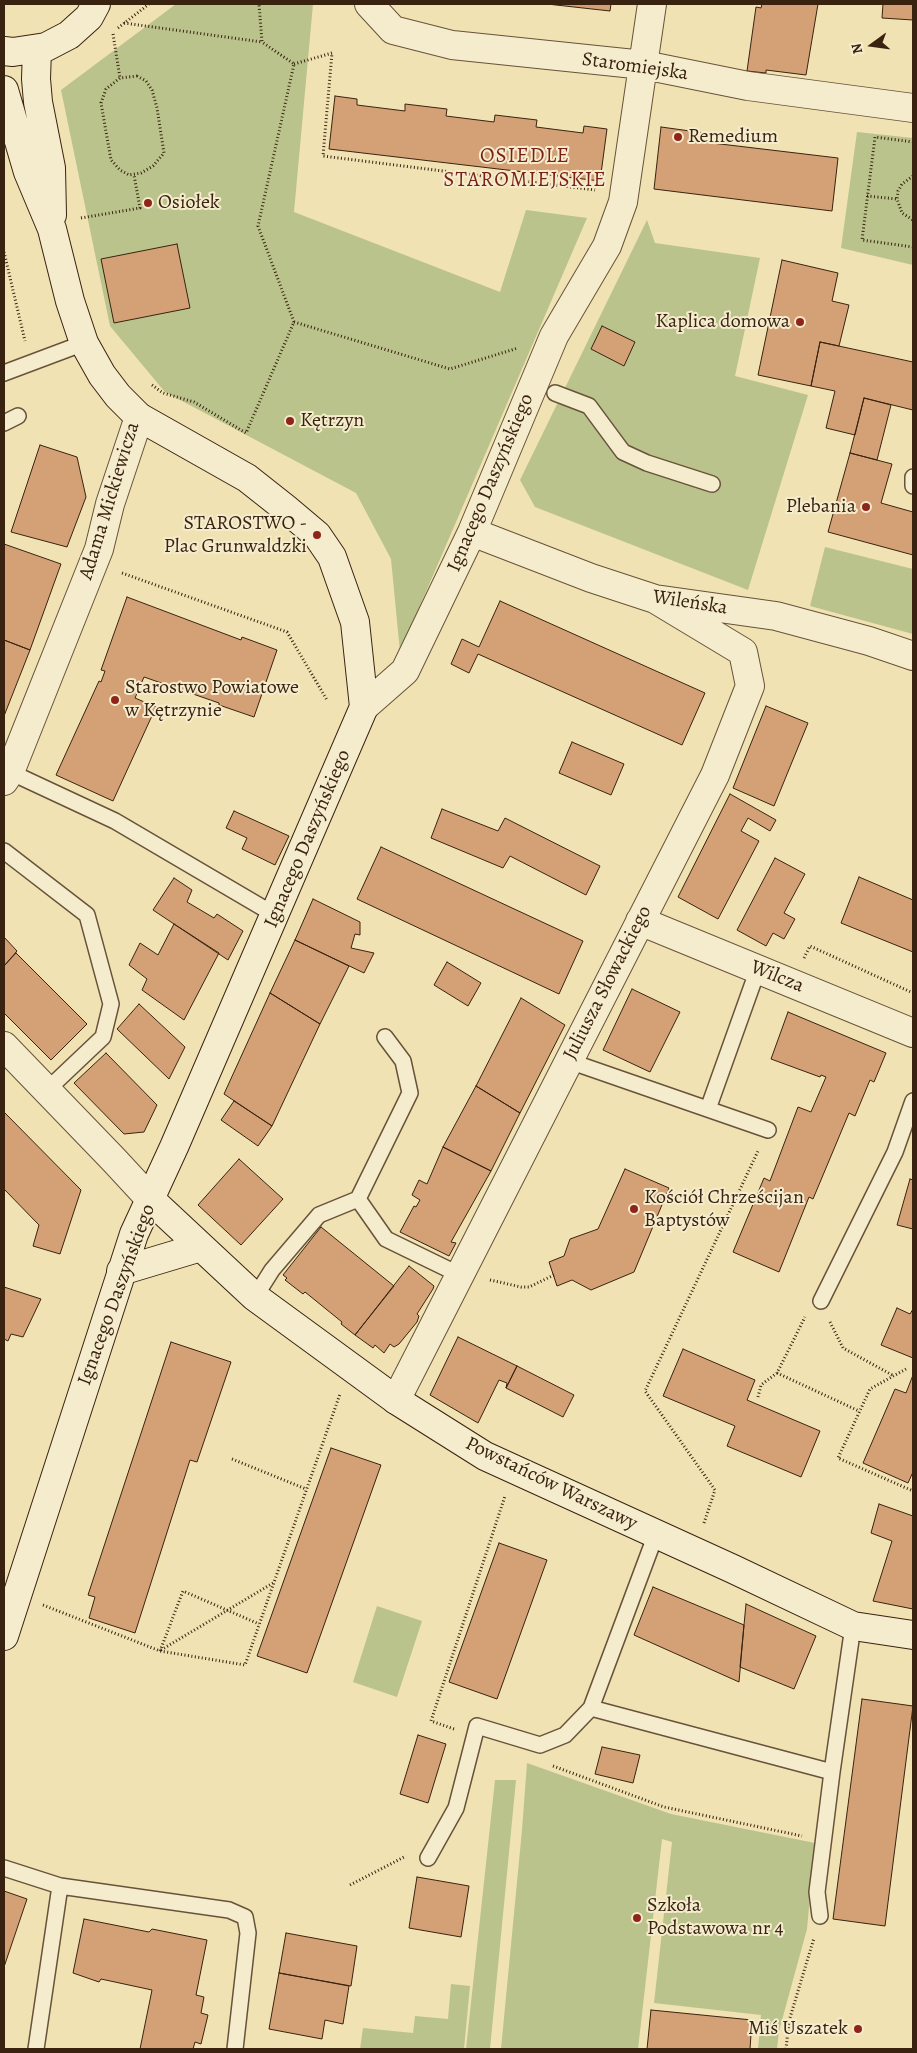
<!DOCTYPE html>
<html>
<head>
<meta charset="utf-8">
<style>
  body { margin:0 }
  #map { position:relative; width:917px; height:2053px; overflow:hidden; background:#f0e2b3; font-family:Alegreya,serif }
  canvas { display:block }
  .frame { position:absolute; inset:0; border:5px solid #392310; pointer-events:none }
  .north { position:absolute; left:847px; top:20px; width:50px; height:50px; -webkit-text-stroke:4px #f5ecce; paint-order:stroke; rotate:256deg; font-size:14px; font-weight:700; line-height:20px; text-align:center; color:#392310 }
  .north::after { content:''; display:block; margin:auto; width:18px; height:22px; background:#392310; clip-path:polygon(50% 0,100% 100%,50% 72%,0 100%) }
</style>
</head>
<body>
<div id="map">
<canvas width="917" height="2053"></canvas>
<div class="frame"></div>
<div class="north">N</div>
</div>
<script>
const ctx = document.querySelector('canvas').getContext('2d');
ctx.lineJoin = 'round';
function fill(path, color) { ctx.fillStyle = color; ctx.fill(path, 'evenodd'); }
const poly = rows => new Path2D(rows.map(r => 'M' + r).join(''));
function trace(path, color, width, dash) { ctx.strokeStyle = color; ctx.lineWidth = width; ctx.lineCap = dash ? 'butt' : 'round'; ctx.setLineDash(dash || []); ctx.stroke(path); }
function label(font, color, halo, rows, align = 'center') {
  ctx.font = font + ' Alegreya,serif'; ctx.lineWidth = 4; ctx.setLineDash([]); ctx.textBaseline = 'middle'; ctx.strokeStyle = halo; ctx.fillStyle = color; for (const [text, x, y, turn = 0] of rows) {
    ctx.save(); ctx.translate(x, y); ctx.rotate((+turn || 0) * Math.PI / 180); ctx.textAlign = isNaN(turn) ? turn : align; if (halo) ctx.strokeText(text, 0, 0); ctx.fillText(text, 0, 0); ctx.restore();
  }
}
const green = poly([
  [176,4,313,4,294,212,500,292,526,210,587,218,400,652,391,559,356,493,165,392,110,326,61,90],
  [857,132,913,138,913,265,841,248],
  [647,220,655,243,760,258,735,376,808,395,748,590,535,507,520,480],
  [825,547,913,569,913,634,810,606],
  [377,1606,422,1621,397,1697,353,1682],
  [527,1763,671,1814,815,1843,807,1929,779,2031,777,2049,758,2049,761,2015,654,2003,672,1842,662,1839,638,2049,501,2049,522,1830],
  [495,1780,516,1780,490,2049,466,2049],
  [451,1984,470,1986,464,2049,360,2049,363,2028,413,2033,415,2016,448,2019]
]);
const building = poly([
  [547,4,611,4,610,11,547,4],
  [762,4,818,4,806,75,766,70,766,73,747,71,756,7,761,8,762,4],
  [883,4,913,4,913,20,882,18,883,4],
  [335,96,357,99,357,105,405,111,405,104,447,109,446,116,494,122,495,115,537,120,536,127,583,133,584,126,607,129,600,181,329,149,335,96],
  [661,127,712,134,712,143,838,158,832,211,654,189,661,127],
  [177,244,190,308,114,323,101,259,177,244],
  [782,260,838,273,832,301,849,305,839,346,820,342,811,386,758,375,782,260],
  [602,326,635,342,624,366,591,349,602,326],
  [820,342,913,362,913,410,864,398,855,435,826,428,835,391,811,386,820,342],
  [864,398,891,405,877,460,850,453,864,398],
  [40,445,77,457,86,497,67,547,11,532,40,445],
  [850,453,892,464,881,503,913,512,913,555,828,532,850,453],
  [4,544,61,564,30,650,4,640,4,544],
  [127,597,241,640,242,637,277,650,254,717,219,705,219,703,144,677,135,698,156,707,113,801,56,775,99,681,101,682,105,671,101,670,127,597],
  [500,601,705,693,682,745,478,654,469,673,451,664,462,639,479,647,500,601],
  [4,640,30,650,4,716,4,640],
  [766,706,808,723,774,806,733,788,766,706],
  [572,742,624,764,611,795,559,773,572,742],
  [730,794,776,820,770,831,748,818,741,831,759,841,718,919,678,897,730,794],
  [442,809,498,831,505,818,600,866,586,895,510,856,503,868,431,838,442,809],
  [234,811,289,836,275,865,242,849,247,838,226,828,234,811],
  [381,847,583,941,559,994,357,899,381,847],
  [775,858,805,874,784,913,795,919,784,939,773,933,766,946,737,930,775,858],
  [859,877,913,900,913,952,841,923,859,877],
  [174,878,192,890,187,902,214,918,217,914,243,931,228,960,153,910,174,878],
  [313,899,360,922,360,935,355,934,351,948,374,953,364,973,295,940,313,899],
  [174,924,219,953,184,1020,142,990,147,979,129,965,140,943,158,955,174,924],
  [4,937,17,951,4,966,4,937],
  [295,940,349,966,320,1024,270,993,295,940],
  [16,953,87,1024,51,1060,4,1013,4,966,16,953],
  [447,962,481,983,468,1006,434,985,447,962],
  [632,989,680,1012,650,1072,603,1050,632,989],
  [270,993,320,1024,272,1126,224,1094,270,993],
  [521,998,565,1025,520,1113,476,1086,521,998],
  [139,1004,185,1047,169,1079,117,1029,139,1004],
  [788,1012,886,1053,874,1082,870,1080,855,1116,849,1113,813,1199,809,1197,779,1272,733,1252,764,1178,770,1181,798,1107,811,1112,826,1077,821,1075,820,1077,771,1059,788,1012],
  [106,1053,157,1105,144,1132,124,1134,74,1083,106,1053],
  [476,1086,520,1113,491,1171,443,1147,476,1086],
  [234,1101,272,1126,258,1146,221,1120,234,1101],
  [4,1112,81,1190,60,1254,33,1246,39,1225,4,1189,4,1112],
  [443,1147,491,1171,451,1242,456,1243,449,1256,400,1232,414,1206,416,1207,420,1200,412,1195,419,1180,427,1184,443,1147],
  [239,1159,283,1199,241,1245,198,1205,239,1159],
  [625,1169,669,1188,634,1272,591,1290,572,1280,557,1286,549,1262,564,1256,570,1239,598,1229,625,1169],
  [910,1179,913,1180,913,1229,897,1225,910,1179],
  [321,1227,394,1286,355,1335,341,1324,342,1322,305,1292,303,1294,285,1280,287,1278,283,1275,321,1227],
  [409,1266,434,1286,433,1289,417,1314,419,1316,417,1322,399,1344,394,1347,390,1344,384,1353,375,1345,373,1348,355,1335,409,1266],
  [4,1287,41,1299,23,1337,11,1334,8,1341,4,1339,4,1287],
  [897,1308,910,1314,913,1309,913,1358,881,1345,897,1308],
  [458,1337,517,1366,506,1388,507,1383,499,1380,478,1423,430,1395,458,1337],
  [171,1342,231,1362,197,1462,190,1460,135,1633,89,1618,95,1597,88,1595,171,1342],
  [683,1349,755,1380,747,1400,820,1431,801,1477,727,1446,735,1426,663,1396,683,1349],
  [517,1366,574,1395,563,1417,506,1388,517,1366],
  [913,1375,913,1472,908,1483,863,1463,895,1389,906,1393,913,1375],
  [331,1448,381,1465,307,1673,257,1656,331,1448],
  [879,1504,913,1516,913,1609,873,1601,892,1541,871,1533,879,1504],
  [499,1543,547,1560,497,1699,449,1682,499,1543],
  [653,1587,744,1625,739,1682,634,1635,653,1587],
  [746,1604,816,1636,794,1689,740,1667,746,1604],
  [862,1699,913,1706,885,1926,833,1919,862,1699],
  [418,1735,446,1744,428,1803,400,1794,418,1735],
  [602,1747,640,1755,633,1783,595,1774,602,1747],
  [417,1877,469,1886,461,1937,409,1928,417,1877],
  [4,1891,27,1899,4,1967,4,1891],
  [84,1919,149,1932,152,1929,207,1940,196,1995,204,1997,201,2013,208,2015,201,2044,195,2042,193,2049,140,2049,152,1990,101,1979,99,1982,73,1973,84,1919],
  [286,1933,357,1946,351,1986,279,1973,286,1933],
  [279,1973,349,1986,343,2024,325,2020,322,2039,269,2029,279,1973],
  [651,2010,752,2020,750,2049,647,2049,651,2010]
]);
const path = poly([
  [124,23,262,42],
  [118,28,149,4],
  [113,34,120,78],
  [294,64,332,53,323,156,595,190],
  [137,76,146,81,152,90,157,108,164,153,153,166,141,173,129,175,120,170,111,160,101,103,106,89,120,78,137,76],
  [913,142,875,137,862,240,913,247],
  [913,176,902,184,898,191,897,199,902,213,913,220],
  [867,196,897,199],
  [81,218,140,208,134,175],
  [4,252,25,341],
  [294,322,450,369,518,348],
  [152,385,163,393,194,402,246,433,294,322,258,226,294,64,262,42,259,4],
  [122,573,287,632,327,700],
  [804,958,810,946,913,993],
  [490,1280,521,1287,529,1287,554,1275],
  [830,1322,843,1348,894,1376],
  [906,1369,870,1389,838,1458,913,1491],
  [777,1373,859,1411],
  [758,1397,761,1385,777,1373,805,1317],
  [232,1459,306,1489],
  [704,1523,715,1490,645,1391,758,1151],
  [43,1605,160,1651,245,1665,340,1394],
  [161,1650,273,1583],
  [160,1651,183,1591,259,1624],
  [454,1729,431,1721,505,1496],
  [553,1766,664,1807,802,1836],
  [350,1885,406,1856],
  [786,2049,789,2021,814,1938]
]);
const lane = poly([
  [4,373,84,343],
  [555,393,589,406,623,452,647,463,712,484],
  [4,423,18,416],
  [913,477,913,486],
  [10,772,115,821,275,915],
  [4,851,87,915,111,1004,103,1037,46,1091],
  [569,1061,768,1130],
  [708,1109,758,969],
  [358,1199,386,1239,460,1275],
  [255,1297,272,1270,319,1215,358,1199,410,1093,403,1061,385,1037],
  [821,1301,895,1152,913,1101],
  [591,1708,832,1772,853,1626],
  [428,1858,456,1808,477,1726,540,1745,565,1735,591,1708,656,1534],
  [4,1868,60,1886,229,1910,245,1917,248,1933,235,2049],
  [820,1916,817,1892,832,1772],
  [36,2049,60,1886]
]);
const street = poly([
  [369,4,393,30,452,45,644,65,748,86,913,108],
  [472,532,591,578,655,599,776,616,869,641,913,656],
  [364,707,405,671,472,532,554,336,607,246,623,202,652,4],
  [4,781,10,772,99,549,110,504,139,417],
  [640,921,913,1033],
  [4,1046,114,1160,151,1200],
  [396,1400,715,775,750,686,743,652,655,599]
]);
const secondary = poly([
  [37,49,36,79,38,102,51,168,52,215],
  [4,51,13,52,46,47,69,35,89,17,96,4],
  [4,90,28,172,52,229,70,301,84,343,102,375,118,396,139,417,247,478,285,508,317,535,332,557,355,622,364,707,174,1147,134,1234,4,1636],
  [151,1200,255,1297,396,1400,485,1456,733,1569,853,1626,913,1635],
  [121,1271,201,1247]
]);
const markers = [
  [678,137,5,"#8f2418"],
  [148,203,5,"#8f2418"],
  [800,322,5,"#8f2418"],
  [290,421,5,"#8f2418"],
  [866,507,5,"#8f2418"],
  [317,535,5,"#8f2418"],
  [115,700,5,"#8f2418"],
  [634,1209,5,"#8f2418"],
  [637,1918,5,"#8f2418"],
  [858,2029,5,"#8f2418"]
];
const streetNames = [
  ["Staromiejska",635,67,8],
  ["Ignacego Daszyńskiego",491,483,-67],
  ["Adama Mickiewicza",110,501,-73],
  ["Wileńska",690,603,9],
  ["Ignacego Daszyńskiego",308,839,-67],
  ["Wilcza",777,977,22],
  ["Juliusza Słowackiego",608,983,-63],
  ["Ignacego Daszyńskiego",117,1295,-70],
  ["Powstańców Warszawy",551,1484,26]
];
const poiNames = [
  ["Remedium",688,137],
  ["Osiołek",158,203],
  ["Kaplica domowa",790,322,"right"],
  ["Kętrzyn",300,421],
  ["Plebania",856,507,"right"],
  ["STAROSTWO -",307,524,"right"],
  ["Plac Grunwaldzki",307,547,"right"],
  ["Starostwo Powiatowe",125,688],
  ["w Kętrzynie",125,711],
  ["Kościół Chrześcijan",644,1198],
  ["Baptystów",644,1221],
  ["Szkoła",647,1906],
  ["Podstawowa nr 4",647,1929],
  ["Miś Uszatek",848,2029,"right"]
];
const neighbourhoodNames = [
  ["OSIEDLE",525,157],
  ["STAROMIEJSKIE",525,181]
];
fill(green, '#bac38c');
fill(building, '#d4a076');
trace(building, '#392310', 1);
trace(lane, '#675339', 18);
trace(street, '#675339', 30);
trace(secondary, '#392310', 30);
trace(path, '#392310', 3, [1, 2.5]);
trace(lane, '#f5ecce', 15);
trace(street, '#f5ecce', 28);
trace(secondary, '#f5ecce', 28);
for (const [x, y, r, color] of markers) { const dot = new Path2D(); dot.arc(x, y, r, 0, 2 * Math.PI); ctx.fillStyle = color; ctx.fill(dot); trace(dot, '#f5ecce', 2); }
label('20px', '#392310', '#f5ecce', streetNames);
label('20px', '#392310', '#f5ecce', poiNames, 'left');
ctx.letterSpacing = '1px';
label('21px', '#7a1f14', '#f5ecce', neighbourhoodNames);
ctx.letterSpacing = '0px';
</script>
</body>
</html>
